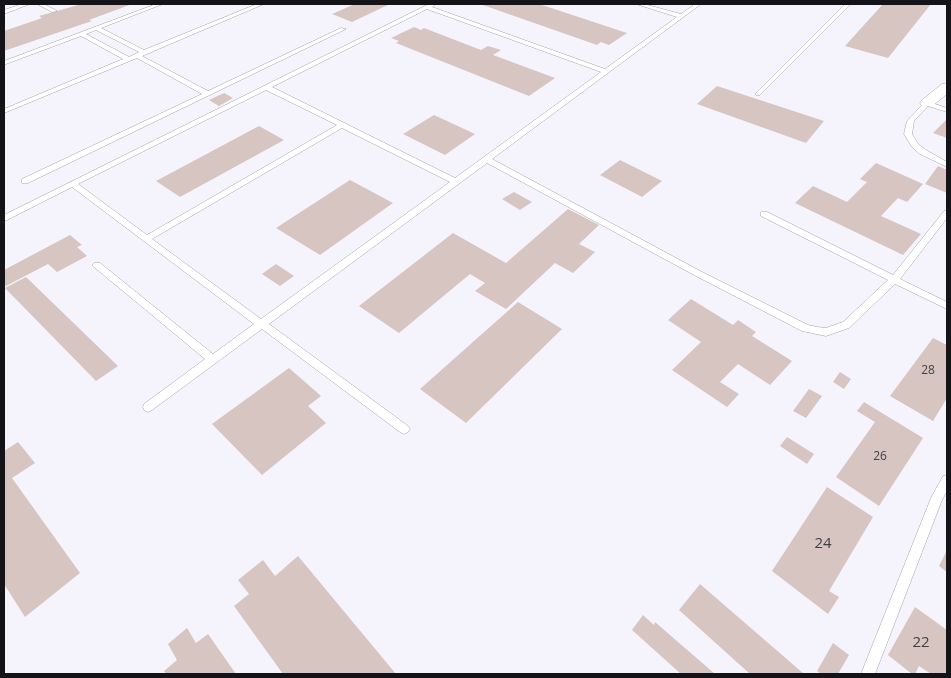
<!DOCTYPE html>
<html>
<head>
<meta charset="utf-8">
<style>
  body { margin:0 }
  #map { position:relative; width:951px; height:678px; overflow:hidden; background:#f5f4fd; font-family:"Open Sans",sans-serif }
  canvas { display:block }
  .frame { position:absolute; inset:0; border:5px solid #131318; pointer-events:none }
</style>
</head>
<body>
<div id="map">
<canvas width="951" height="678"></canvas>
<div class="frame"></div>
</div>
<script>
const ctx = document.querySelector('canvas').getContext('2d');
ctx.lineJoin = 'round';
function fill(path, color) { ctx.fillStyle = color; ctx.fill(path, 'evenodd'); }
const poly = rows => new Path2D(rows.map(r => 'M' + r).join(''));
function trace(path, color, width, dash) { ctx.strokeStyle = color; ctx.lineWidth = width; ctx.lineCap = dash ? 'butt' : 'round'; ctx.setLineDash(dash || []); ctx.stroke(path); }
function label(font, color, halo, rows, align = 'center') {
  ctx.font = font + ' "Open Sans",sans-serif'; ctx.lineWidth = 4; ctx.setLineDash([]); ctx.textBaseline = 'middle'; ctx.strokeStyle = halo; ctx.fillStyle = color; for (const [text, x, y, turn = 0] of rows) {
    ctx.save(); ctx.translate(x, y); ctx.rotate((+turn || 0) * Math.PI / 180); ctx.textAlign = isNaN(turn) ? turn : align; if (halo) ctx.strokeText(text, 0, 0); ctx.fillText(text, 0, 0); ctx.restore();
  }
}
const building = poly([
  [82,4,132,4,89,20,92,21,80,25,4,51,4,31,42,18,39,16],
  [355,4,390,4,352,22,332,14],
  [480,4,539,4,627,33,609,45,601,42,597,45],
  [883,4,931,4,888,58,845,46],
  [414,27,421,30,424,28,481,50,488,46,501,50,493,55,555,78,529,96,396,43,399,41,391,38],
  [717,86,824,121,806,143,697,104],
  [224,93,233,98,219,106,209,100],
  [434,115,475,134,445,155,403,134],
  [947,119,947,138,933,133],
  [259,126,284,140,180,197,156,181],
  [620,160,662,181,642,197,600,175],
  [876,163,923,184,907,202,898,198,881,216,921,234,903,255,795,203,813,186,847,202,867,182,860,179],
  [938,166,947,170,947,193,925,184],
  [350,180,393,203,320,255,276,228],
  [514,192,532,202,520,210,502,199],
  [568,209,599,225,579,244,595,252,573,273,555,263,506,309,475,291,485,283,470,274,399,333,359,306,453,233,506,263],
  [70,235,82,245,77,247,87,256,57,272,48,264,6,286,4,284,4,270],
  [276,264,294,276,280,286,262,274],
  [26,277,118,366,96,381,5,288],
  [691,299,733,325,738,320,756,332,752,336,792,361,770,385,738,364,720,382,739,394,727,407,672,370,701,342,668,320],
  [518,302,562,329,466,423,420,389],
  [933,338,947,345,947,398,933,421,890,396],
  [289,368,321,396,308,406,326,423,262,475,212,424],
  [840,372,851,379,844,389,833,382],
  [809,389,822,396,806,418,793,411],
  [864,402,923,438,879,506,836,477,875,422,857,411],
  [787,437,814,454,807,464,780,446],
  [18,442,35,463,12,478,80,573,25,617,4,584,4,451],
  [827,487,873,517,829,591,839,597,828,614,772,571],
  [947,550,947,572,939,566],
  [298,556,396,674,283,674,234,606,249,594,238,580,263,560,275,576],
  [700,584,804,674,750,674,679,610],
  [915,607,947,630,947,674,931,674,919,666,915,674,912,674,888,655],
  [643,615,654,625,655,622,715,674,681,674,632,630],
  [187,628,196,643,208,634,236,674,166,674,164,671,177,660,168,644],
  [833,643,849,655,838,674,821,674,817,671]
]);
const lane = poly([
  [22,4,30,4,4,14,4,10,22,4],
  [37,4,44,4,57,11,52,12,37,4],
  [156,4,163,4,101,28,144,50,257,4,264,4,142,56,208,91,341,28,346,29,28,183,22,183,22,179,202,94,137,58,4,113,4,109,123,59,81,36,6,64,4,65,4,61,156,4],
  [96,30,139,52,129,57,86,34,96,30],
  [429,4,436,4,432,7,605,69,677,17,636,4,644,4,681,14,695,4,701,4,492,159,702,272,808,325,817,327,826,328,843,322,888,280,761,216,761,212,767,212,893,275,944,211,947,210,947,218,900,279,947,302,947,309,895,284,849,328,826,336,802,331,696,276,487,163,269,324,408,426,410,429,408,432,404,434,400,432,262,329,152,410,148,412,144,410,143,407,144,404,205,359,94,267,92,265,94,263,100,263,213,354,254,324,72,187,7,220,4,221,4,215,429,4],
  [427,9,601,72,455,178,272,87,427,9],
  [266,90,337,125,147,235,78,184,266,90],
  [342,128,450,182,261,319,152,239,342,128],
  [845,4,851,4,760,95,756,95,756,93,845,4],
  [925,102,929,102,947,108,947,112,928,106,914,121,912,134,918,144,926,150,947,162,947,167,920,154,912,147,904,134,907,121,925,102],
  [947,475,947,491,942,500,875,674,861,674,931,498,943,476,947,475]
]);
const street = poly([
  [947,83,947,94,932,106,922,106,920,103,922,100,942,84,947,83]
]);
const numberNames = [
  ["28",928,371],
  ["26",880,457]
];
const nearNumbernames = [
  ["24",823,544],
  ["22",921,643]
];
fill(building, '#d6c5c0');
trace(lane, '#a2a1b0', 1);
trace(street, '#a2a1b0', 1);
fill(lane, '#fff');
fill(street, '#fff');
label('12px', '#444042', null, numberNames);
label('15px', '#444042', null, nearNumbernames);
</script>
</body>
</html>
